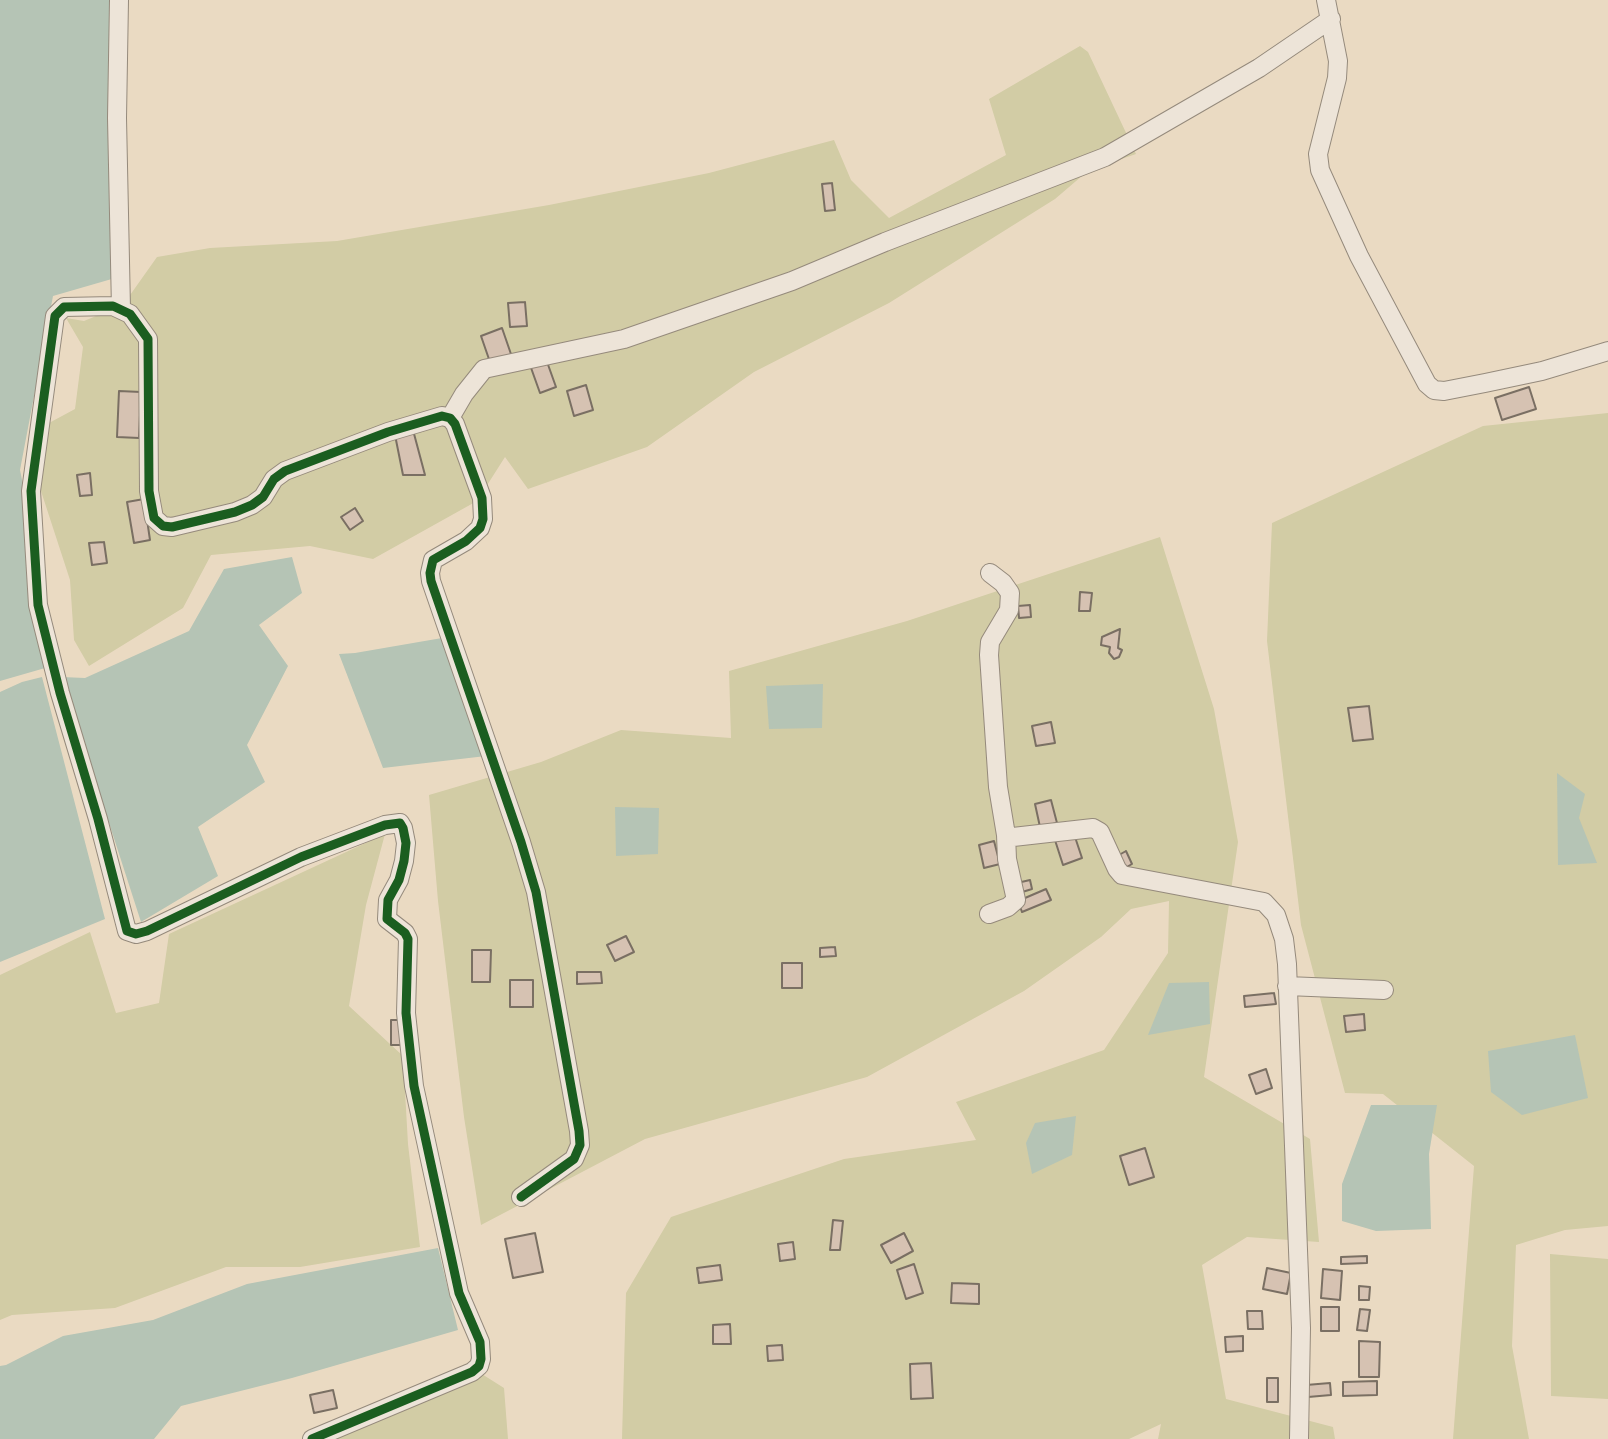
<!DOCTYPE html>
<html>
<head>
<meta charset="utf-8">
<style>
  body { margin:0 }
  canvas { display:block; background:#eadac2 }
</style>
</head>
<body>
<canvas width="1608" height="1439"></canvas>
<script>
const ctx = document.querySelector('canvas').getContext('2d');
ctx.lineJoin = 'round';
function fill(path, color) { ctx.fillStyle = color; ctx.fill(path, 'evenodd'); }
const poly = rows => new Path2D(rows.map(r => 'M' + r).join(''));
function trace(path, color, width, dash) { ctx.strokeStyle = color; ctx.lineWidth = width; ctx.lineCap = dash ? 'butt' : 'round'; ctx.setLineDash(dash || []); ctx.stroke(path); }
const green = poly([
  [1080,46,1088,52,1136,154,1089,170,1055,199,889,303,754,372,647,447,528,489,505,457,477,501,373,559,310,546,211,555,183,608,89,666,74,640,70,580,40,488,49,423,75,409,83,347,66,318,84,321,123,305,157,257,210,248,337,241,549,205,709,173,834,140,851,180,889,218,1006,155,989,99],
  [1608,413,1608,1226,1565,1230,1516,1245,1512,1346,1529,1439,1453,1439,1474,1166,1383,1094,1345,1093,1301,925,1267,641,1272,523,1483,426],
  [1160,537,1214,709,1238,842,1204,1077,1310,1139,1319,1242,1247,1237,1202,1265,1226,1399,1333,1427,1335,1439,1158,1439,1161,1424,1129,1439,622,1439,626,1293,671,1217,844,1159,976,1140,956,1102,1104,1050,1168,953,1169,901,1131,909,1101,937,1024,991,867,1077,645,1139,481,1225,464,1117,438,901,429,795,541,762,621,730,731,738,729,671,907,621],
  [385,834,366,905,349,1006,403,1056,408,1144,420,1247,300,1267,226,1267,115,1308,12,1315,0,1320,0,975,90,932,116,1013,159,1003,169,934],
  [1550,1254,1608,1259,1608,1399,1551,1396],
  [466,1364,504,1388,508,1439,335,1439,403,1398]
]);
const water = poly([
  [0,0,121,0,129,274,53,296,20,470,59,664,0,681],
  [292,557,302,593,259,625,288,666,247,745,265,782,198,827,218,876,141,922,62,677,85,678,189,631,224,569],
  [442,638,486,756,383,768,339,654,355,653],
  [42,677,105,919,0,962,0,692,22,682],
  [823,684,822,728,769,729,766,686],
  [1557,773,1585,794,1579,818,1597,863,1558,865],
  [615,807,659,808,658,854,616,856],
  [1209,982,1210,1024,1148,1035,1169,983],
  [1575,1035,1588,1098,1522,1115,1491,1092,1488,1051],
  [1371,1105,1437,1105,1429,1154,1431,1229,1376,1231,1342,1221,1342,1184],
  [1076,1116,1072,1155,1032,1174,1026,1143,1035,1123],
  [438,1248,458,1330,292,1378,181,1406,154,1439,0,1439,0,1366,6,1365,63,1336,153,1320,247,1284]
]);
const building = poly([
  [832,183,835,210,825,211,822,184,832,183],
  [525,302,527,326,510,327,508,303,525,302],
  [502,328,512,357,491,365,481,336,502,328],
  [546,359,556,387,540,393,530,365,546,359],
  [586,385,593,410,574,416,567,391,586,385],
  [1529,387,1536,409,1502,420,1495,398,1529,387],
  [119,391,141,392,139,438,117,437,119,391],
  [413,430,425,475,403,475,395,435,413,430],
  [90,473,92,495,80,496,77,475,90,473],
  [144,499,150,540,134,543,127,502,144,499],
  [355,508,363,521,350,530,341,517,355,508],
  [104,542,107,563,92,565,89,543,104,542],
  [1080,592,1092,593,1090,611,1079,611,1080,592],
  [1030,605,1031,617,1019,618,1018,606,1030,605],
  [1120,629,1118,648,1122,650,1119,657,1114,659,1109,653,1110,647,1101,645,1102,637,1120,629],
  [1369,706,1373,739,1353,741,1348,708,1369,706],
  [1051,722,1055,743,1036,746,1032,726,1051,722],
  [1051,800,1057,823,1040,827,1035,804,1051,800],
  [1073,831,1082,858,1063,865,1054,837,1073,831],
  [994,841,1000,864,984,868,979,845,994,841],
  [1126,851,1132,864,1125,868,1119,855,1126,851],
  [1030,880,1032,889,1019,893,1017,883,1030,880],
  [1046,889,1051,900,1022,912,1018,901,1046,889],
  [626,936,634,952,615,961,607,945,626,936],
  [835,947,836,956,820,957,820,948,835,947],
  [472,950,491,950,490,982,472,982,472,950],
  [782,963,802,963,802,988,782,988,782,963],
  [577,972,601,972,602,983,577,984,577,972],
  [510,980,533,980,533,1007,510,1007,510,980],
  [1274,993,1276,1004,1245,1007,1244,996,1274,993],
  [1364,1014,1365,1030,1346,1032,1344,1016,1364,1014],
  [391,1020,405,1020,405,1045,391,1045,391,1020],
  [1266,1069,1272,1088,1256,1094,1249,1075,1266,1069],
  [1145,1148,1154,1177,1129,1185,1120,1156,1145,1148],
  [833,1220,843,1221,840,1250,830,1250,833,1220],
  [535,1233,543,1272,513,1278,505,1239,535,1233],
  [904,1233,913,1251,891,1263,881,1245,904,1233],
  [793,1242,795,1259,780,1261,778,1244,793,1242],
  [1367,1256,1367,1263,1341,1264,1341,1257,1367,1256],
  [914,1264,923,1293,906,1299,897,1270,914,1264],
  [720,1265,722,1280,699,1283,697,1268,720,1265],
  [1267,1268,1291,1273,1287,1294,1263,1289,1267,1268],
  [1323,1269,1342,1271,1340,1300,1321,1298,1323,1269],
  [952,1283,979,1284,979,1304,951,1303,952,1283],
  [1359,1286,1370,1287,1369,1300,1359,1300,1359,1286],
  [1321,1307,1339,1307,1339,1331,1321,1331,1321,1307],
  [1360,1309,1370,1310,1367,1331,1357,1330,1360,1309],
  [1247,1311,1262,1311,1263,1329,1248,1329,1247,1311],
  [730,1324,731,1344,713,1344,713,1325,730,1324],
  [1243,1336,1243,1351,1226,1352,1225,1337,1243,1336],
  [1359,1341,1380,1342,1379,1377,1359,1377,1359,1341],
  [782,1345,783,1360,768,1361,767,1346,782,1345],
  [931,1363,933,1398,911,1399,910,1364,931,1363],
  [1267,1378,1278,1378,1278,1402,1267,1402,1267,1378],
  [1377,1381,1377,1395,1343,1396,1343,1382,1377,1381],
  [1330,1383,1331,1395,1308,1397,1306,1385,1330,1383],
  [333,1390,337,1408,314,1413,310,1395,333,1390]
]);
const minor = poly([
  [119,0,117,118,121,309],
  [1326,0,1338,61,1337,78,1318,154,1320,170,1359,256,1427,384,1434,390,1444,391,1485,383,1542,371,1608,351],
  [450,418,464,394,484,369,624,339,792,281,885,242,1105,157,1259,68,1331,19],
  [990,573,1003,583,1010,593,1009,610,990,642,989,655,998,787,1006,835,1013,837,1093,828,1100,832,1117,869,1122,875,1264,902,1276,915,1284,939,1287,964,1301,1328,1299,1439],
  [989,914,1008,907,1016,900,1007,859,1006,835],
  [1287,986,1384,990],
  [312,1439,472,1372,479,1366,481,1359,480,1342,459,1293,414,1086,406,1013,408,939,405,933,387,919,388,900,399,880,404,861,406,843,403,828,400,823,385,825,301,857,147,931,136,934,127,931,98,819,60,693,38,605,31,491,55,316,64,307,113,306,130,314,148,339,149,491,154,518,163,526,172,527,235,512,252,505,263,497,274,479,285,471,388,432,442,416,450,418,455,424,482,498,483,519,480,528,466,541,433,560,430,573,431,581,521,842,536,892,579,1131,580,1145,574,1159,521,1197]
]);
const cycleway = poly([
  [312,1439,472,1372,479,1366,481,1359,480,1342,459,1293,414,1086,406,1013,408,939,405,933,387,919,388,900,399,880,404,861,406,843,403,828,400,823,385,825,301,857,147,931,136,934,127,931,98,819,60,693,38,605,31,491,55,316,64,307,113,306,130,314,148,339,149,491,154,518,163,526,172,527,235,512,252,505,263,497,274,479,285,471,388,432,442,416,450,418,455,424,482,498,483,519,480,528,466,541,433,560,430,573,431,581,521,842,536,892,579,1131,580,1145,574,1159,521,1197]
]);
fill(green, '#d2cca5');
fill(water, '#b5c4b5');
fill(building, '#d6c2b2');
trace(building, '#7a6f63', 2);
trace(minor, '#958a7c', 20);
trace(minor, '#ede4d8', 18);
trace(cycleway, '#1b5e20', 9);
</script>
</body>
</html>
